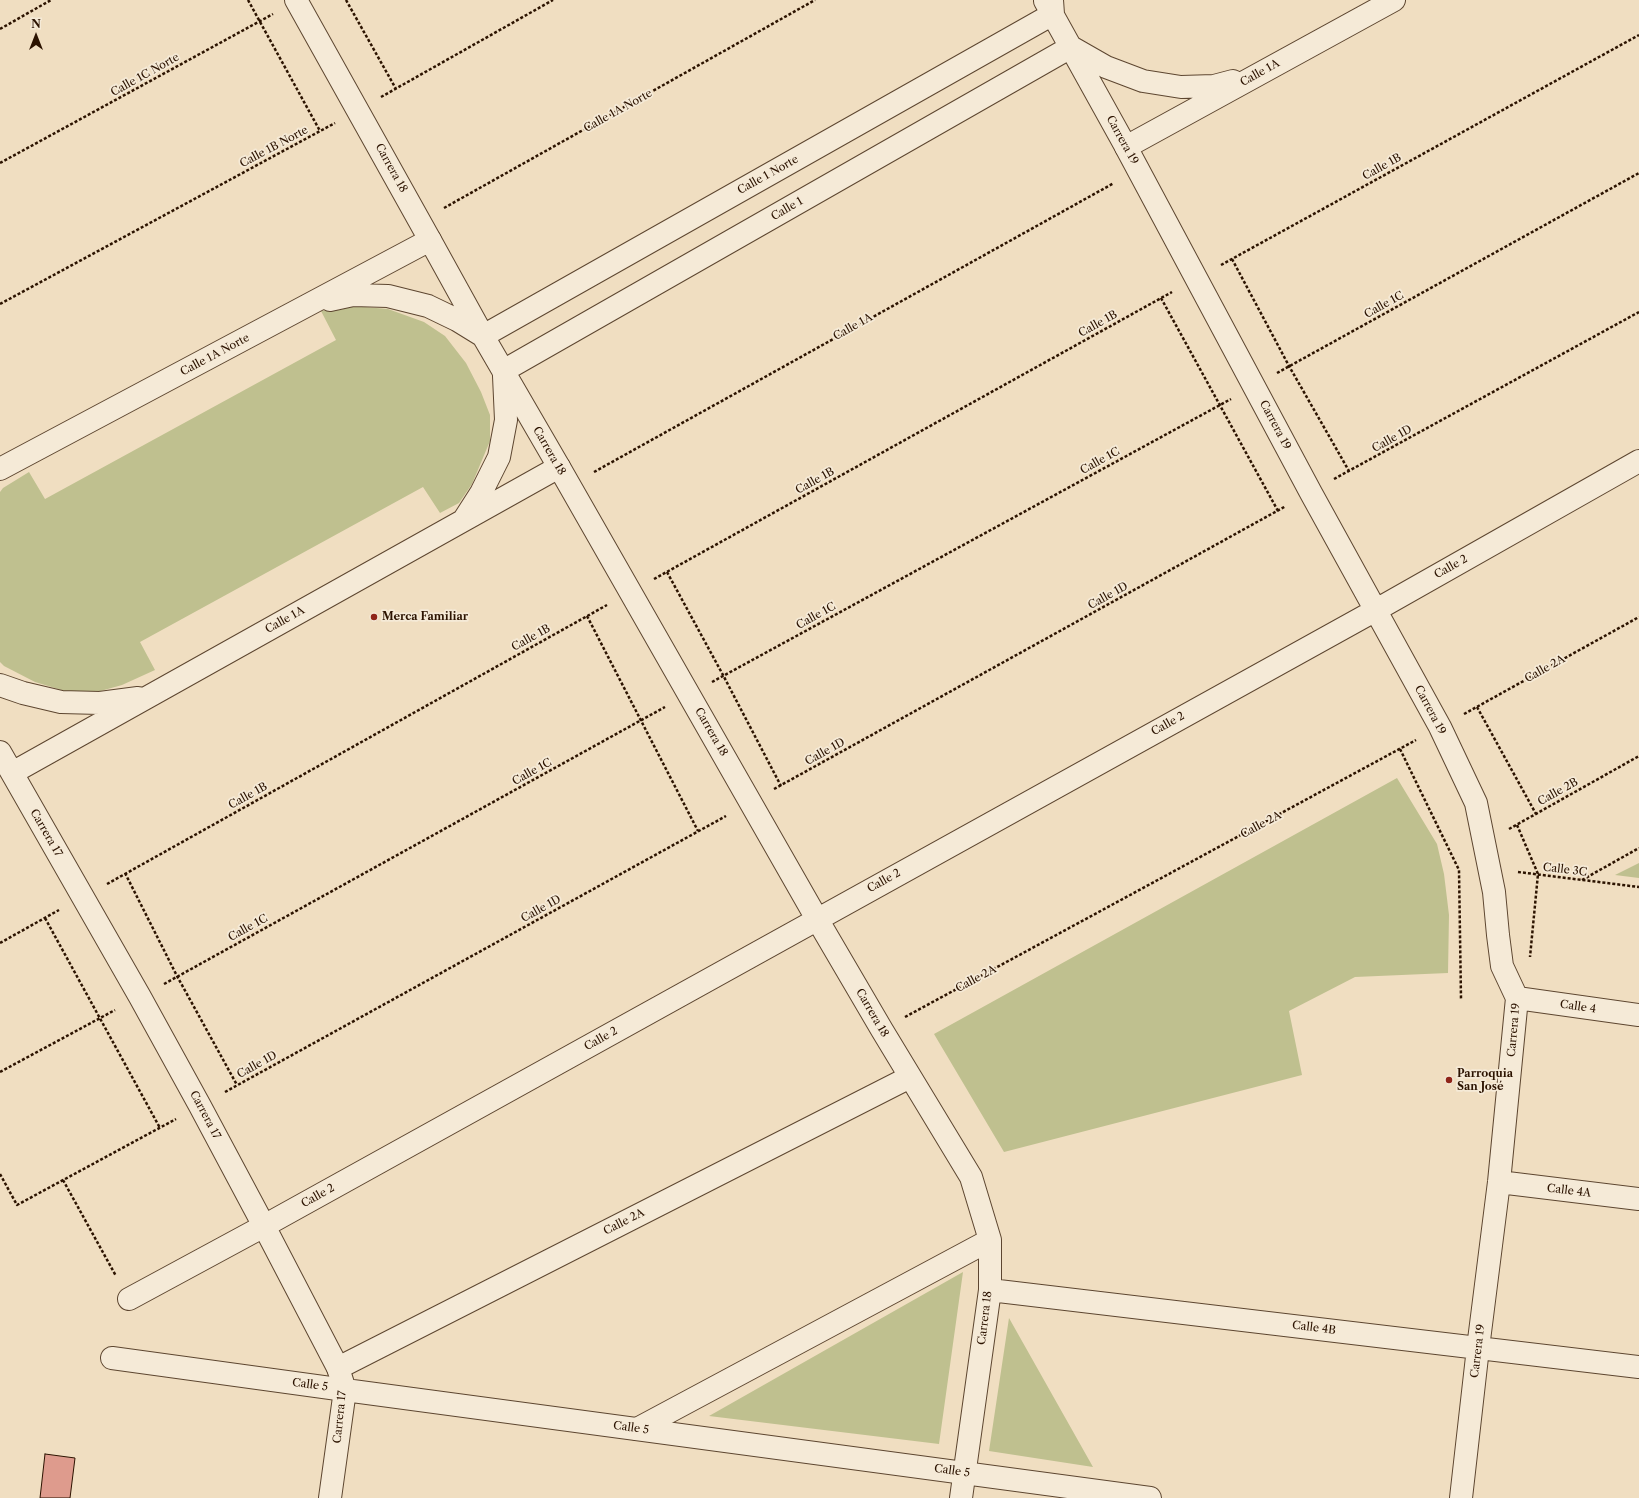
<!DOCTYPE html>
<html>
<head>
<meta charset="utf-8">
<style>
  body { margin:0 }
  #map { position:relative; width:1639px; height:1498px; overflow:hidden; background:#f0dec1; font-family:"Libre Caslon Text",serif }
  canvas { display:block }
  .north { position:absolute; left:16px; top:16px; width:40px; height:40px; -webkit-text-stroke:3px #f5ead7; paint-order:stroke; rotate:0deg; font-size:11px; font-weight:700; line-height:16px; text-align:center; color:#2c1300 }
  .north::after { content:''; display:block; margin:auto; width:14px; height:18px; background:#2c1300; clip-path:polygon(50% 0,100% 100%,50% 72%,0 100%) }
</style>
</head>
<body>
<div id="map">
<canvas width="1639" height="1498"></canvas>
<div class="north">N</div>
</div>
<script>
const ctx = document.querySelector('canvas').getContext('2d');
ctx.lineJoin = 'round';
function fill(path, color) { ctx.fillStyle = color; ctx.fill(path, 'evenodd'); }
const poly = rows => new Path2D(rows.map(r => 'M' + r).join(''));
function trace(path, color, width, dash) { ctx.strokeStyle = color; ctx.lineWidth = width; ctx.lineCap = dash ? 'butt' : 'round'; ctx.setLineDash(dash || []); ctx.stroke(path); }
function label(font, color, halo, rows, align = 'center') {
  ctx.font = font + ' "Libre Caslon Text",serif'; ctx.lineWidth = 3.5; ctx.setLineDash([]); ctx.textBaseline = 'middle'; ctx.strokeStyle = halo; ctx.fillStyle = color; for (const [text, x, y, turn = 0] of rows) {
    ctx.save(); ctx.translate(x, y); ctx.rotate((+turn || 0) * Math.PI / 180); ctx.textAlign = isNaN(turn) ? turn : align; if (halo) ctx.strokeText(text, 0, 0); ctx.fillText(text, 0, 0); ctx.restore();
  }
}
const green = poly([
  [353,306,388,309,424,322,445,336,466,363,481,392,490,415,490,441,472,484,459,503,440,513,423,487,140,642,155,670,122,685,97,692,68,692,35,682,4,666,0,662,0,492,3,488,29,472,45,499,336,340,321,311],
  [1397,778,1437,844,1444,874,1449,915,1448,973,1355,977,1289,1011,1302,1075,1004,1152,934,1034],
  [1639,863,1639,878,1615,875],
  [963,1272,939,1444,709,1416],
  [1009,1318,1093,1467,989,1451]
]);
const building = poly([
  [45,1454,75,1458,70,1498,40,1498,45,1454]
]);
const path = poly([
  [248,0,320,131],
  [346,0,396,89],
  [0,29,51,0],
  [381,97,553,0],
  [0,163,273,14],
  [444,208,815,0],
  [1232,259,1289,366,1349,471],
  [1221,265,1639,35],
  [1161,298,1278,511],
  [0,304,335,123],
  [1277,373,1639,173],
  [594,472,1114,183],
  [1334,479,1639,312],
  [667,572,723,675,781,786],
  [654,579,1172,292],
  [587,616,698,831],
  [712,682,1231,399],
  [1477,707,1536,814],
  [1464,714,1639,617],
  [1400,749,1459,870,1461,999],
  [774,789,1286,506],
  [1517,825,1538,874,1530,957],
  [1509,829,1639,756],
  [1518,872,1639,887],
  [125,873,177,976,237,1085],
  [1582,880,1639,848],
  [107,884,607,605],
  [45,918,160,1128],
  [0,943,59,910],
  [164,984,665,707],
  [905,1017,1416,740],
  [0,1072,115,1010],
  [225,1092,726,816],
  [0,1174,17,1205,176,1119],
  [63,1180,116,1276]
]);
const minor = poly([
  [296,0,430,240],
  [1126,147,1311,493,1440,727,1476,803,1494,892,1498,935,1502,966,1517,998,1499,1182,1478,1348,1461,1498],
  [559,467,817,919,882,1030,971,1177,990,1240,990,1290,961,1498],
  [1517,998,1639,1015],
  [1499,1182,1639,1199],
  [990,1290,1639,1367],
  [129,1299,264,1226,1376,610,1639,461],
  [112,1358,345,1390],
  [338,1368,910,1077],
  [637,1429,990,1240]
]);
const tertiary = poly([
  [1045,1,1126,147,1394,0],
  [1071,47,1106,67,1143,81,1181,87,1214,86,1233,81],
  [330,300,353,295,388,296,428,306,457,320,483,336,1053,14,1052,0],
  [503,371,1071,47],
  [0,469,430,240,483,336,559,467,12,773],
  [465,518,481,493,499,457,506,420,504,376],
  [0,685,23,693,61,702,100,703,138,698],
  [0,752,140,997,200,1106,264,1226,338,1368,345,1390,330,1498],
  [345,1390,1150,1498]
]);
const markers = [
  [374,617,4,"#8f2418"],
  [1449,1080,4,"#8f2418"]
];
const streetNames = [
  ["Calle 1A",1260,73,-29],
  ["Calle 1C Norte",145,75,-29],
  ["Calle 1A Norte",618,111,-29],
  ["Carrera 19",1122,140,61],
  ["Calle 1B Norte",274,147,-28],
  ["Calle 1B",1382,167,-29],
  ["Carrera 18",391,168,61],
  ["Calle 1 Norte",768,175,-29],
  ["Calle 1",787,209,-30],
  ["Calle 1C",1384,305,-29],
  ["Calle 1B",1098,324,-29],
  ["Calle 1A",853,327,-29],
  ["Calle 1A Norte",215,355,-28],
  ["Carrera 19",1275,425,62],
  ["Calle 1D",1392,439,-29],
  ["Carrera 18",549,451,60],
  ["Calle 1C",1100,461,-29],
  ["Calle 1B",815,481,-29],
  ["Calle 2",1451,567,-29],
  ["Calle 1D",1108,596,-29],
  ["Calle 1C",816,616,-29],
  ["Calle 1A",285,620,-29],
  ["Calle 1B",531,638,-29],
  ["Calle 2A",1545,669,-29],
  ["Carrera 19",1430,710,62],
  ["Calle 2",1168,724,-29],
  ["Carrera 18",711,732,60],
  ["Calle 1D",825,752,-29],
  ["Calle 1C",532,772,-29],
  ["Calle 2B",1558,792,-29],
  ["Calle 1B",248,796,-29],
  ["Calle 2A",1261,825,-28],
  ["Carrera 17",46,833,60],
  ["Calle 3C",1565,870,7],
  ["Calle 2",884,881,-29],
  ["Calle 1D",541,909,-29],
  ["Calle 1C",248,928,-29],
  ["Calle 2A",976,979,-28],
  ["Calle 4",1578,1007,8],
  ["Carrera 18",872,1013,60],
  ["Carrera 19",1514,1030,-85],
  ["Calle 2",601,1039,-29],
  ["Calle 1D",257,1065,-29],
  ["Carrera 17",205,1115,62],
  ["Calle 4A",1569,1191,7],
  ["Calle 2",318,1196,-29],
  ["Calle 2A",624,1222,-27],
  ["Carrera 18",985,1318,-83],
  ["Calle 4B",1314,1328,7],
  ["Carrera 19",1478,1351,-83],
  ["Calle 5",310,1385,8],
  ["Carrera 17",340,1417,-84],
  ["Calle 5",631,1428,8],
  ["Calle 5",952,1471,8]
];
const poiNames = [
  ["Merca Familiar",382,617],
  ["Parroquia",1457,1074],
  ["San José",1457,1087]
];
fill(green, '#bfc08f');
fill(building, '#de9b8d');
trace(building, '#2c1300', 1);
trace(minor, '#5d4630', 24);
trace(tertiary, '#5d4630', 24);
trace(path, '#2c1300', 2.5, [3, 2]);
trace(minor, '#f5ead7', 22);
trace(tertiary, '#f5ead7', 22);
for (const [x, y, r, color] of markers) { const dot = new Path2D(); dot.arc(x, y, r, 0, 2 * Math.PI); ctx.fillStyle = color; ctx.fill(dot); trace(dot, '#f5ead7', 1.5); }
label('11px', '#2c1300', '#f5ead7', streetNames);
label('bold 11px', '#2c1300', '#f5ead7', poiNames, 'left');
</script>
</body>
</html>
